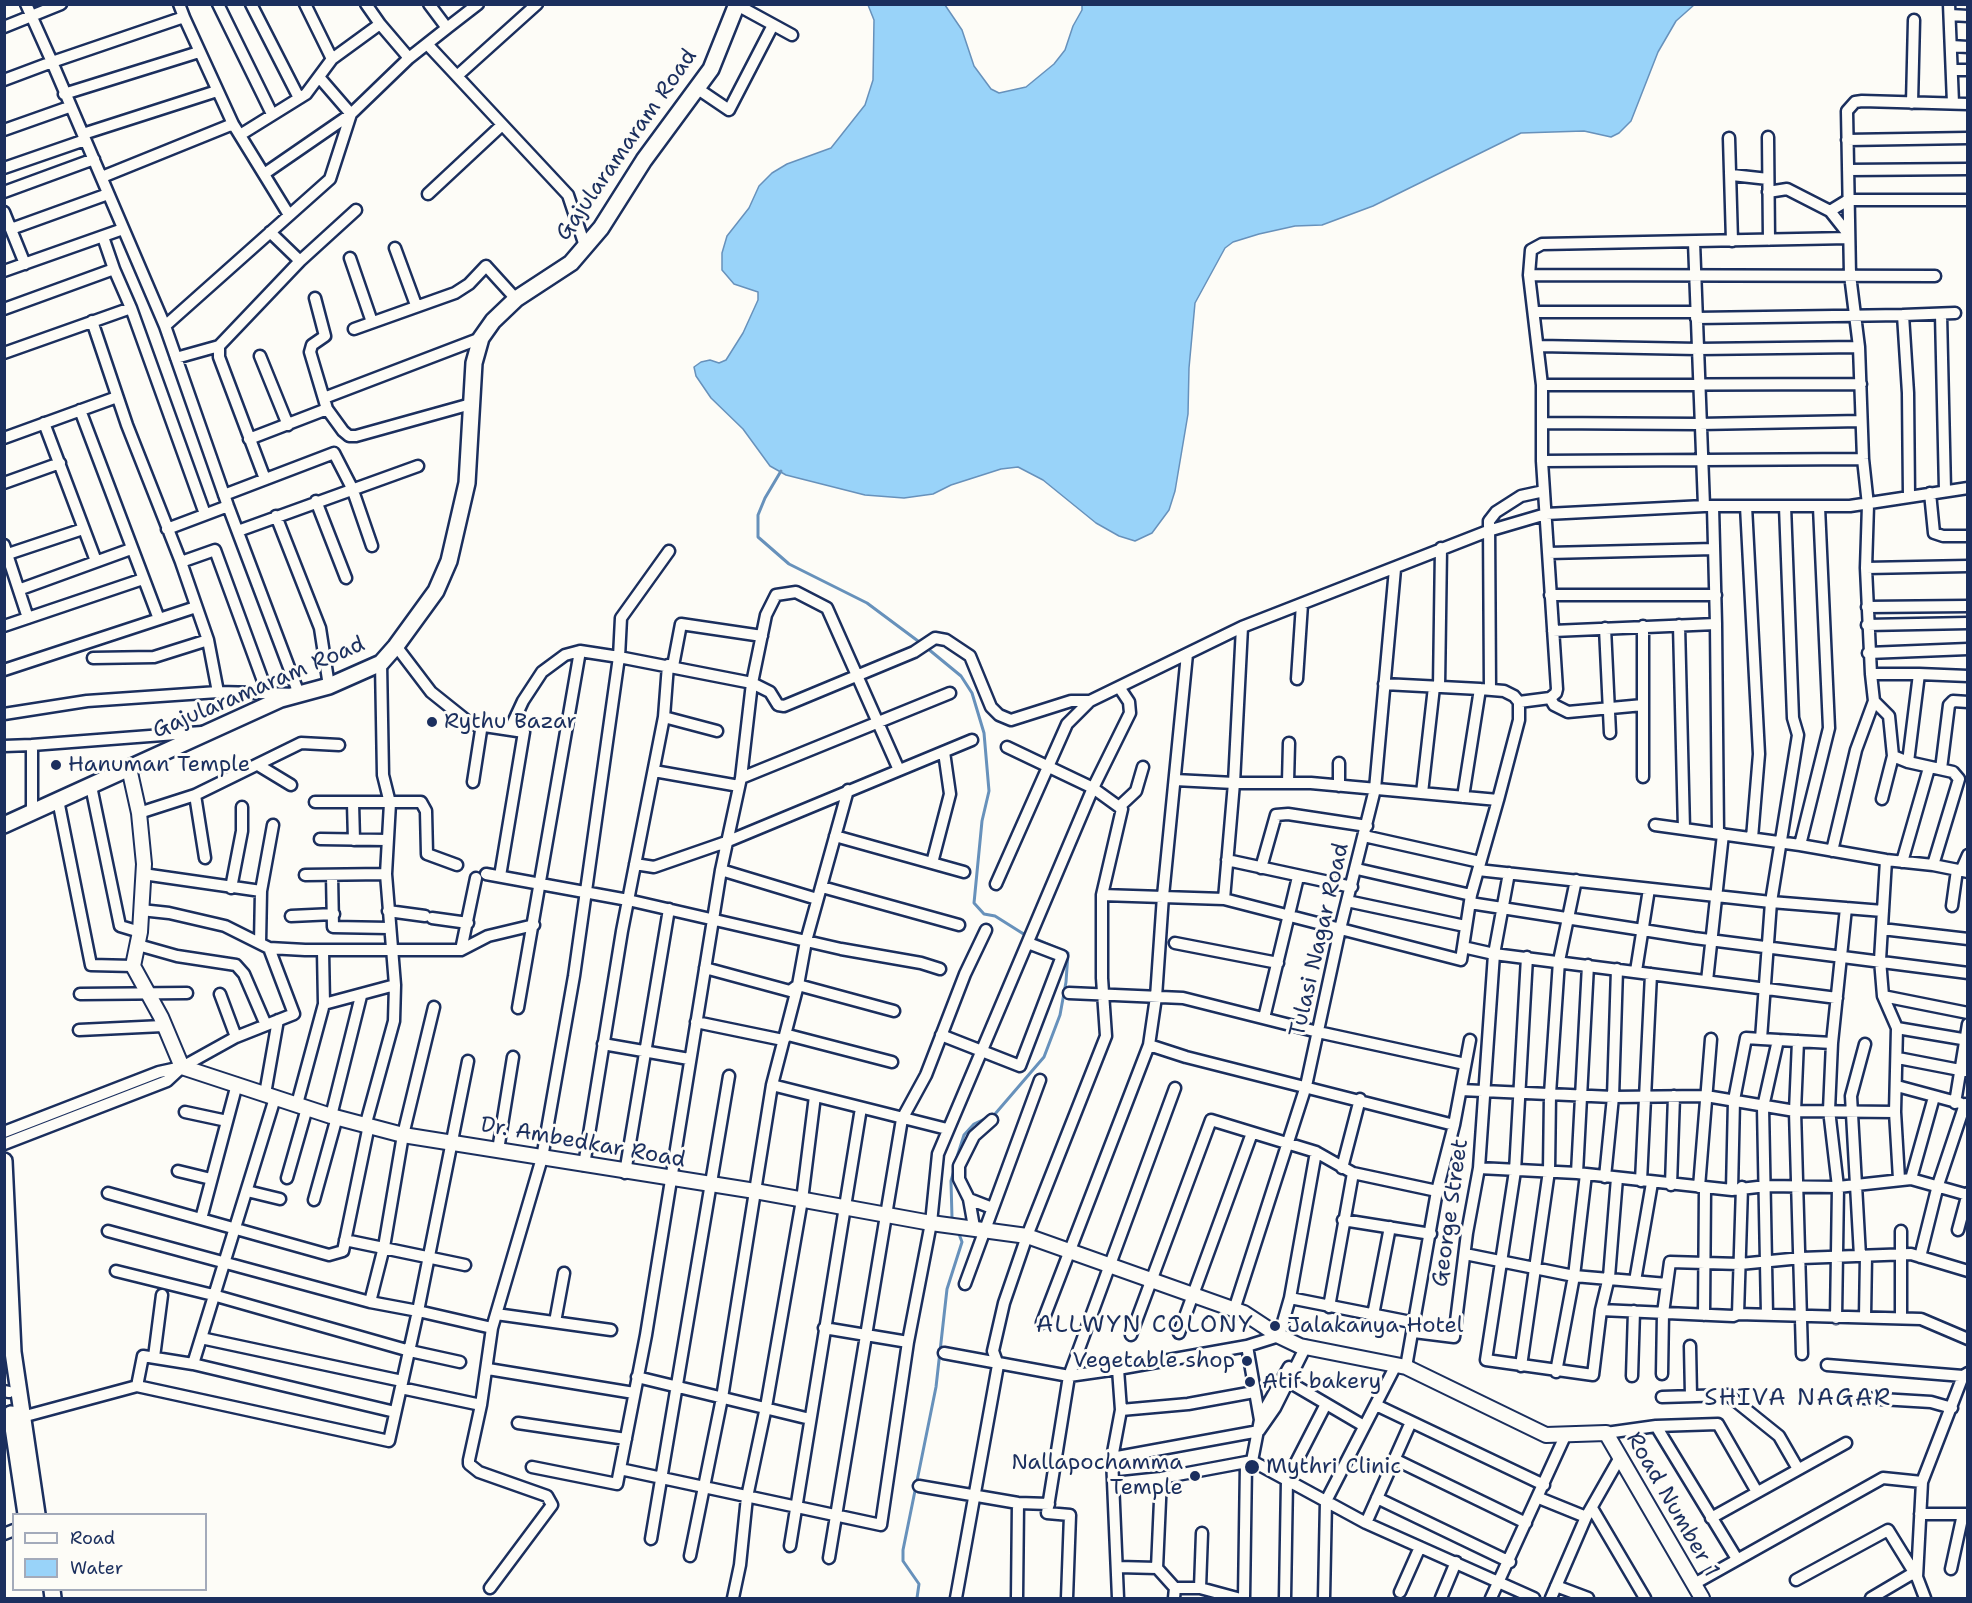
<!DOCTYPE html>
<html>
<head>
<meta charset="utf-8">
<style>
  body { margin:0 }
  #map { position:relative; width:1972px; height:1603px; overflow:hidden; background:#fdfcf7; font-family:"Shantell Sans",sans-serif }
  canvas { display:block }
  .frame { position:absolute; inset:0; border:6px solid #1b2f5e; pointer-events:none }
  .legend { position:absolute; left:12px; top:1513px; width:195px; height:78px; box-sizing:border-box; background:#fdfcf7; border:2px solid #a3aaba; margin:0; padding:8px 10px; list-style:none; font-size:18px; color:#1b2f5e }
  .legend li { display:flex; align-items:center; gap:12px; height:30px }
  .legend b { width:30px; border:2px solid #a3aaba }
</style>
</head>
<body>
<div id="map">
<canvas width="1972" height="1603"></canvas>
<div class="frame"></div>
<ul class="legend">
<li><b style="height:8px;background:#fdfcf7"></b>Road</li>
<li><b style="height:16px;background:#99d3f9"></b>Water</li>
</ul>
</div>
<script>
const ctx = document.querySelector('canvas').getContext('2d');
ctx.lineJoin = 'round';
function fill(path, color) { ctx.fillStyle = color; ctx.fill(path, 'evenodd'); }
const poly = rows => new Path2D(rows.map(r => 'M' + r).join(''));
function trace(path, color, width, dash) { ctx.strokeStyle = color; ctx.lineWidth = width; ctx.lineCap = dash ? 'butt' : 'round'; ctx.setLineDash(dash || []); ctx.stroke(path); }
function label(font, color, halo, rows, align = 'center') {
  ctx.font = font + ' "Shantell Sans",sans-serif'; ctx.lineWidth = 6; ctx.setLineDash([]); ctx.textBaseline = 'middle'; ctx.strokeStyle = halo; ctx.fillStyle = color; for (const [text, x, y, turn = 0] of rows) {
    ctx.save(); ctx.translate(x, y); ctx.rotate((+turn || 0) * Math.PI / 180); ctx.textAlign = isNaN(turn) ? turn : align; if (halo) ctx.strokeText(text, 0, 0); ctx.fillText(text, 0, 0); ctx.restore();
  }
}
const water = poly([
  [868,5,945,5,962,30,974,66,991,89,999,93,1026,87,1054,64,1065,50,1073,26,1082,10,1082,5,1694,5,1676,21,1658,52,1631,121,1619,133,1611,137,1584,131,1521,133,1373,206,1322,225,1295,226,1259,234,1233,242,1225,248,1195,303,1189,368,1188,414,1175,491,1169,510,1152,533,1135,541,1119,536,1096,523,1043,480,1018,467,1001,469,951,485,933,494,904,498,865,495,786,475,770,466,743,429,711,398,696,376,694,367,701,362,710,360,719,363,726,360,743,333,758,300,758,292,734,284,722,270,722,253,727,236,749,208,759,186,772,173,787,164,831,148,865,105,873,80,874,20,868,5]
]);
const stream = poly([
  [781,471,765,498,758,515,758,537,789,564,867,603,922,644],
  [927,648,961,676,972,693,984,733,989,791,982,821,974,903,984,914,995,916,1022,933,1068,953,1066,982,1060,1015,1044,1057,995,1114,974,1124,964,1135,956,1160],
  [952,1218,951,1181,955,1167],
  [917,1598,919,1584,903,1561,903,1550,936,1387,947,1289,962,1242,959,1234]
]);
const minor = poly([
  [26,4,52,62,184,17,233,124,289,215],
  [179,4,184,17],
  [218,4,272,114],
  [251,4,299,98],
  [305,4,332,59],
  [366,4,380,24],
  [1949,4,1953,103],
  [737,5,792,35],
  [1950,15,1968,16],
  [4,27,61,4],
  [447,28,478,4],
  [427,44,568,195,585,246],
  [1951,46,1968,47],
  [409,58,447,28,429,4],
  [1952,70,1968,70],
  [457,76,537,4],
  [4,80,52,62,165,326,228,506,299,694,218,692,87,701,4,714],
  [698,89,729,110,773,25],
  [64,94,199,52],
  [1912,103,1914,20],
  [4,130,69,107],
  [83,134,217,91],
  [1768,137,1769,240],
  [1729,138,1732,241],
  [1847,140,1968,138],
  [4,168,85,140],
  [1848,170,1968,169],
  [264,174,351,114,319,77],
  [1732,175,1768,179],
  [102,177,233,124],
  [4,192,94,159],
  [1768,192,1787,189,1830,211,1848,200,1968,200],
  [428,194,502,125],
  [1830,211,1849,235],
  [4,212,25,264],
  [11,229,108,194],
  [270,232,300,261,356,210],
  [103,237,114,269],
  [1694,242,1704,506],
  [395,248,416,305],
  [350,258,372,322],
  [4,271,123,229],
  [1529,275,1935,276],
  [4,309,114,269,131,308,205,514],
  [1534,312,1696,312],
  [1941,314,1945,490],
  [1696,318,1903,315],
  [92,321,127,425,181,562,208,640,218,692],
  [165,326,330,179,351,114,409,58,380,24,332,59,306,94,240,135],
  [354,329,455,293,469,284,486,266,516,299],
  [1539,346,1698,349,1859,347,1863,459,1868,505,1866,568,1871,674],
  [1859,347,1850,275,1847,111,1855,102,1862,101,1968,104],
  [4,353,131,308],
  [260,356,288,425],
  [176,358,219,346],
  [1542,385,1861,384],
  [324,398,481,338],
  [327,409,343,431,349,436,356,436,471,404],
  [80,410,159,619],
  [44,423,96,561],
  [1543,423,1699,424,1861,421],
  [4,438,117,397],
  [249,439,327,409,310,352,312,345,325,336,315,298],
  [1542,461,1863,459],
  [265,479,219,357,219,346,300,261],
  [4,483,60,463],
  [1930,493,1934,533,1943,536,1968,536],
  [224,495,334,453,352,488,372,546],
  [1909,496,1908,393,1903,315,1955,313],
  [316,501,346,578],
  [1746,506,1759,754,1752,838],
  [1713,507,1716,624],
  [276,516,320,628,329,686],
  [167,529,228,506],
  [238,531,418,466],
  [4,545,28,618],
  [669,551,621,618,619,657,752,683,766,615,776,595,796,592,827,608,899,770],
  [1548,553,1714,549],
  [8,554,83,529],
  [181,562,215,550,267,692],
  [1866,568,1968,566],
  [21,589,131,549],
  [1550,595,1716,595],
  [1867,607,1968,606],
  [1679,625,1684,829],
  [1867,625,1968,623],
  [4,626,143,579],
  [1643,626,1643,777],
  [1605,628,1610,733],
  [1553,631,1716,624,1718,834],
  [396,646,431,692,471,724,524,732,500,876],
  [1868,653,1968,649],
  [93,658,154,657,208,640],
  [668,665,664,717,717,731],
  [673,666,681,624,762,636],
  [4,670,196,607],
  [1297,679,1302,604],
  [1384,684,1480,689,1504,691,1514,696,1519,702,1519,720,1498,800],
  [1439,687,1441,548],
  [1490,690,1489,521,1496,512,1521,496,1544,491],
  [1550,698,1554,705,1568,712,1643,705],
  [1874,701,1871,674,1919,674],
  [1519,702,1550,698,1556,693,1557,689,1542,461,1542,385,1529,275,1531,250,1542,244,1849,238],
  [510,729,523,701,542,672,565,655,580,651],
  [32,745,202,732],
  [4,746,32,745,32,811],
  [1908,762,1919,674,1968,676],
  [258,765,291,785],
  [1941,769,1949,705,1953,701,1968,702],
  [654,771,739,786],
  [741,778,950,693],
  [1175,780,1234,783,1242,627],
  [473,782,482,724],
  [1288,782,1289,743],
  [1339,786,1339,763],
  [92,791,120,926,140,932],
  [1422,793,1434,687],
  [195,795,205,858],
  [1463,797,1480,689],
  [1882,799,1893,756],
  [315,802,421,802,426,811,427,854,457,865],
  [353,803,354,840],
  [59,805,91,965,133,966],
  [1120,806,1136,791,1143,767],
  [139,813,195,795,301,743,339,745],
  [1655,825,1800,845,1886,860,1933,865,1968,872],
  [835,836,964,872],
  [1364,836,1480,862],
  [320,839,387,840],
  [1800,845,1829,728,1819,507],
  [1832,851,1856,750,1874,701,1889,716,1893,756,1908,762,1953,772,1959,779,1933,865],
  [1227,860,1352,887],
  [1886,860,1880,960,1883,996,1897,1028,1895,1112,1899,1179],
  [1902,862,1929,768],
  [932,863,950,794,944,752],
  [635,864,654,867,726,842,972,740],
  [1261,868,1276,815,1288,814,1367,826],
  [721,870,817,899],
  [1478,870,1771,902,1883,911],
  [1961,871,1968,855],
  [143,874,261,891],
  [486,874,628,900,841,949,921,963,940,969],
  [305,875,386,874],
  [332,875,333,927,389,928],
  [996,884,1067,724,1090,701,1242,627,1488,531,1546,514,1704,506,1850,506,1968,488],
  [822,887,959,925],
  [231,888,242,831,242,807],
  [1102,895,1224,899,1461,960,1471,895,1357,869],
  [1224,899,1234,783,1311,783,1498,800,1471,895],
  [1347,901,1465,926],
  [1470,903,1694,938,1968,973],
  [1952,906,1957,870],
  [141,910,169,913,225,926,269,948,305,950,461,950,488,936,534,925],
  [388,911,425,916],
  [291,916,334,914],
  [432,918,468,923],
  [1882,929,1968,939],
  [260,943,261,891,273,825],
  [1175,943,1278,963],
  [138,945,177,956,236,965,244,974,266,1025],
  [1463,947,1494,954,1837,998],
  [461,950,476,878],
  [1527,957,1515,1171,1486,1360,1593,1375,1601,1310,1733,1316,1738,1314,1921,1319,1968,1339],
  [705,968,790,991,798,985,894,1011],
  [1636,971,1649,889],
  [1707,981,1723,834],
  [1069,993,1183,998,1318,1032,1465,1064],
  [80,994,187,993],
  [220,994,236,1037],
  [1883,996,1968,1013],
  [324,1004,395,985],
  [1264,1018,1298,877],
  [696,1022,783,1040,788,1035,892,1062],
  [1897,1028,1968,1040],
  [79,1030,163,1026],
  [941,1035,1020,1066,1062,956,1028,943],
  [1761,1039,1832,1043],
  [1798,1041,1795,1111,1802,1354],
  [603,1044,689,1059],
  [1149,1045,1186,1057,1454,1125],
  [1898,1058,1965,1071],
  [772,1085,947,1129],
  [1897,1086,1960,1103],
  [1461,1090,1613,1097,1706,1096,1795,1111,1895,1112],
  [265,1094,278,1020],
  [1955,1103,1968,1024],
  [297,1104,324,1004,323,951],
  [185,1112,227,1121],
  [331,1116,361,996],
  [366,1123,394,1021,395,985,386,874,390,803,383,775,381,663],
  [4,1132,159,1072,182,1067],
  [4,1144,167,1081,182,1067,236,1037,294,1014,269,948],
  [498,1150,513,1057],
  [1316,1152,1290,1298,1279,1336,1247,1346,1260,1420,1252,1461,1366,1523,1534,1598],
  [584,1165,622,931,664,717],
  [1342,1168,1360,1099],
  [1479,1168,1577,1173,1732,1190,1766,1186,1838,1187,1911,1179,1968,1195],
  [178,1171,211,1179],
  [625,1173,669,909],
  [1577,1173,1588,965],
  [1605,1177,1613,1097,1617,969],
  [287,1178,307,1108],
  [1911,1179,1934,1097],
  [1641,1181,1651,974],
  [1671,1185,1674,1096],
  [1699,1187,1711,1039],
  [1732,1190,1734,1100,1746,1038,1761,1039,1771,902,1798,735,1793,718,1785,506],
  [247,1191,280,1199],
  [108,1193,329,1255,343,1251,369,1125],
  [969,1199,959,1179,959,1166,974,1136,992,1120],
  [314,1200,337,1117],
  [201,1219,237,1084],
  [1343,1220,1431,1234],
  [974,1227,969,1199,992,1208],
  [1958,1230,1968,1193],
  [108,1231,370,1302,384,1247,403,1135,434,1007],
  [345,1240,465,1265],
  [1465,1254,1574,1276,1667,1284],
  [1860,1256,1851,1096,1865,1044],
  [1920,1257,1938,1185,1965,1104],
  [116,1271,213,1295,410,1351,460,1362],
  [1635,1281,1652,1183],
  [965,1284,1040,1080],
  [1290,1298,1416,1323],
  [370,1302,418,1311,468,1061],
  [1329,1307,1353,1173,1437,1191],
  [1234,1310,1306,1086,1340,929,1375,789,1395,569],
  [1601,1310,1609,1277,1617,1178],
  [496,1314,611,1330],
  [1738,1314,1742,1187],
  [1373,1315,1390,1227],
  [1704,1315,1705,1188],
  [1767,1315,1763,1107,1778,1040],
  [1865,1317,1866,1256],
  [1836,1318,1838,1187,1829,1110,1832,1043,1846,908],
  [1901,1318,1901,1231],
  [555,1322,564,1273],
  [1042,1323,1149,1045,1156,997,1163,896,1187,654],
  [824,1328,908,1342],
  [1414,1332,1454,1337,1467,1233,1479,1168,1494,954,1509,873],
  [1179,1333,1252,1133],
  [1131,1335,1211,1120,1316,1152,1353,1173],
  [201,1338,402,1381],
  [1690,1346,1691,1396],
  [4,1351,5,1351],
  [944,1353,1069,1376,1118,1369,1121,1410,1188,1404,1254,1392],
  [154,1357,162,1295],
  [193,1364,275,1098],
  [1827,1365,1963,1376],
  [1521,1366,1549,1171,1550,1094,1559,961,1576,880],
  [1406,1367,1437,1191,1454,1125,1470,1040],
  [488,1369,634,1393],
  [1118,1369,1247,1346],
  [1556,1372,1574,1276,1586,1174],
  [1662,1374,1663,1313,1670,1262,1740,1264,1801,1258,1911,1254,1968,1271],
  [1632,1376,1634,1311],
  [637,1377,810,1419],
  [1289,1382,1364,1426],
  [137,1386,143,1356,193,1364,395,1412],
  [401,1388,481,1405],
  [4,1391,9,1392],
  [1662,1397,1728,1395,1779,1436,1798,1469],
  [1864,1398,1931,1402,1952,1408],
  [1376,1405,1544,1485],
  [1261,1416,1289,1367],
  [22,1417,137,1386,389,1441,418,1311,492,1328],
  [518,1423,626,1439],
  [1656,1426,1737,1559],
  [1606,1433,1656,1426,1718,1424,1757,1492],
  [1112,1458,1259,1431,1275,1408,1306,1346],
  [1394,1459,1526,1523],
  [532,1467,617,1484,646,1335,721,870,741,778,752,683,770,692,778,705,784,706,914,652,935,638,946,640,970,656,991,707,999,715,1011,720,1071,701,1090,701],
  [620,1469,881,1525,908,1342,931,1223,938,1154,1093,788,1007,747],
  [1161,1478,1157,1568,1175,1588,1174,1598],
  [1114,1483,1161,1478,1252,1461],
  [919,1486,1018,1503,1049,1504],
  [1377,1498,1510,1562],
  [1539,1498,1586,1517],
  [1592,1508,1645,1598],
  [1920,1514,1968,1514],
  [1711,1518,1846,1443],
  [1366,1523,1411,1422],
  [4,1534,14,1530],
  [651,1539,729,1076],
  [790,1546,861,1108],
  [690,1556,722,1398,772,1085,798,985,806,941,848,790],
  [829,1558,902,1119,926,1075,965,974,986,930],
  [1118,1567,1157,1568],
  [1951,1569,1963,1514],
  [1796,1580,1888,1530,1917,1577],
  [1694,1584,1883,1478,1922,1482],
  [1556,1586,1588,1598],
  [490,1588,552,1505,547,1496,479,1472,469,1464,469,1460,481,1405,492,1328,542,1158,574,976,619,657,580,651,518,1008],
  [1175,1588,1200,1588,1202,1533],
  [1200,1588,1237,1598],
  [1400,1592,1420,1547],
  [733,1598,740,1565,747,1497,766,1407,802,1200,815,1096],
  [956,1598,998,1365,993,1351,1004,1303,1027,1236,1106,1036,1102,978,1102,895,1122,809,1093,788,1130,713,1129,702,1119,687],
  [1017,1598,1018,1503],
  [1067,1598,1070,1515,1047,1513,1069,1376,1175,1088],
  [1118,1598,1112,1458,1121,1410],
  [1244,1598,1246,1464],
  [1285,1598,1287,1480,1326,1404],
  [1324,1598,1326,1501,1396,1365],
  [1441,1598,1456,1562],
  [1491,1598,1566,1434],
  [1551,1598,1586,1517,1619,1459],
  [1871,1598,1915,1572],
  [1925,1598,1917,1577,1922,1482,1963,1376,1968,1373]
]);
const tertiary = poly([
  [129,768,139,813,144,864,140,932,133,966,161,1017,182,1067,331,1116,403,1135,755,1191,931,1223,1027,1236,1244,1313,1279,1336,1300,1346,1406,1367,1546,1435,1606,1433,1702,1598]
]);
const secondary = poly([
  [4,825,281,699,329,686,381,663,396,646,436,591,449,561,467,483,474,363,481,338,493,321,516,299,571,263,601,228,644,160,711,69,737,4],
  [4,1161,13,1352,37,1514],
  [11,1414,26,1514],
  [52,1590,53,1598]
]);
const markers = [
  [432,722,6,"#1b2f5e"],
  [56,765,6,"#1b2f5e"],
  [1275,1326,6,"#1b2f5e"],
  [1247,1361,6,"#1b2f5e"],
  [1250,1382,6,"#1b2f5e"],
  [1252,1467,8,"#1b2f5e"],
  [1195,1476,6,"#1b2f5e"]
];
const streetNames = [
  ["Gajularamaram Road",627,145,-55],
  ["Gajularamaram Road",259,688,-23],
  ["Tulasi Nagar Road",1320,940,-77],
  ["Dr. Ambedkar Road",583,1143,10],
  ["George Street",1451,1213,-82],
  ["Road Number 1",1672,1505,60]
];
const poiNames = [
  ["Rythu Bazar",444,722],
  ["Hanuman Temple",68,765],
  ["Jalakanya Hotel",1287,1326],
  ["Vegetable shop",1235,1361,"right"],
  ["Atif bakery",1262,1382],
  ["Nallapochamma",1183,1463,"right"],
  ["Temple",1183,1488,"right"],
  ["Mythri Clinic",1266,1467]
];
const neighbourhoodNames = [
  ["ALLWYN COLONY",1145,1326],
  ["SHIVA NAGAR",1798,1399]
];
fill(water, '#99d3f9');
trace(water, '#6791bb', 1.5);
trace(stream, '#6791bb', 3);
trace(minor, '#1b2f5e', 15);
trace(tertiary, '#1b2f5e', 18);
trace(secondary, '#1b2f5e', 20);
trace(minor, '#fdfcf7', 10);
trace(tertiary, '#fdfcf7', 14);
trace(secondary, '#fdfcf7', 15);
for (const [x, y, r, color] of markers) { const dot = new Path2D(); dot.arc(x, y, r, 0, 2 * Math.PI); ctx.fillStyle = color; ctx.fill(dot); trace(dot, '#fdfcf7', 2); }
label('22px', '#1b2f5e', '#fdfcf7', streetNames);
label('22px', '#1b2f5e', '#fdfcf7', poiNames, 'left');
ctx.letterSpacing = '1.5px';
label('24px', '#1b2f5e', '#fdfcf7', neighbourhoodNames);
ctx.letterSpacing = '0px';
</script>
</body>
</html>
